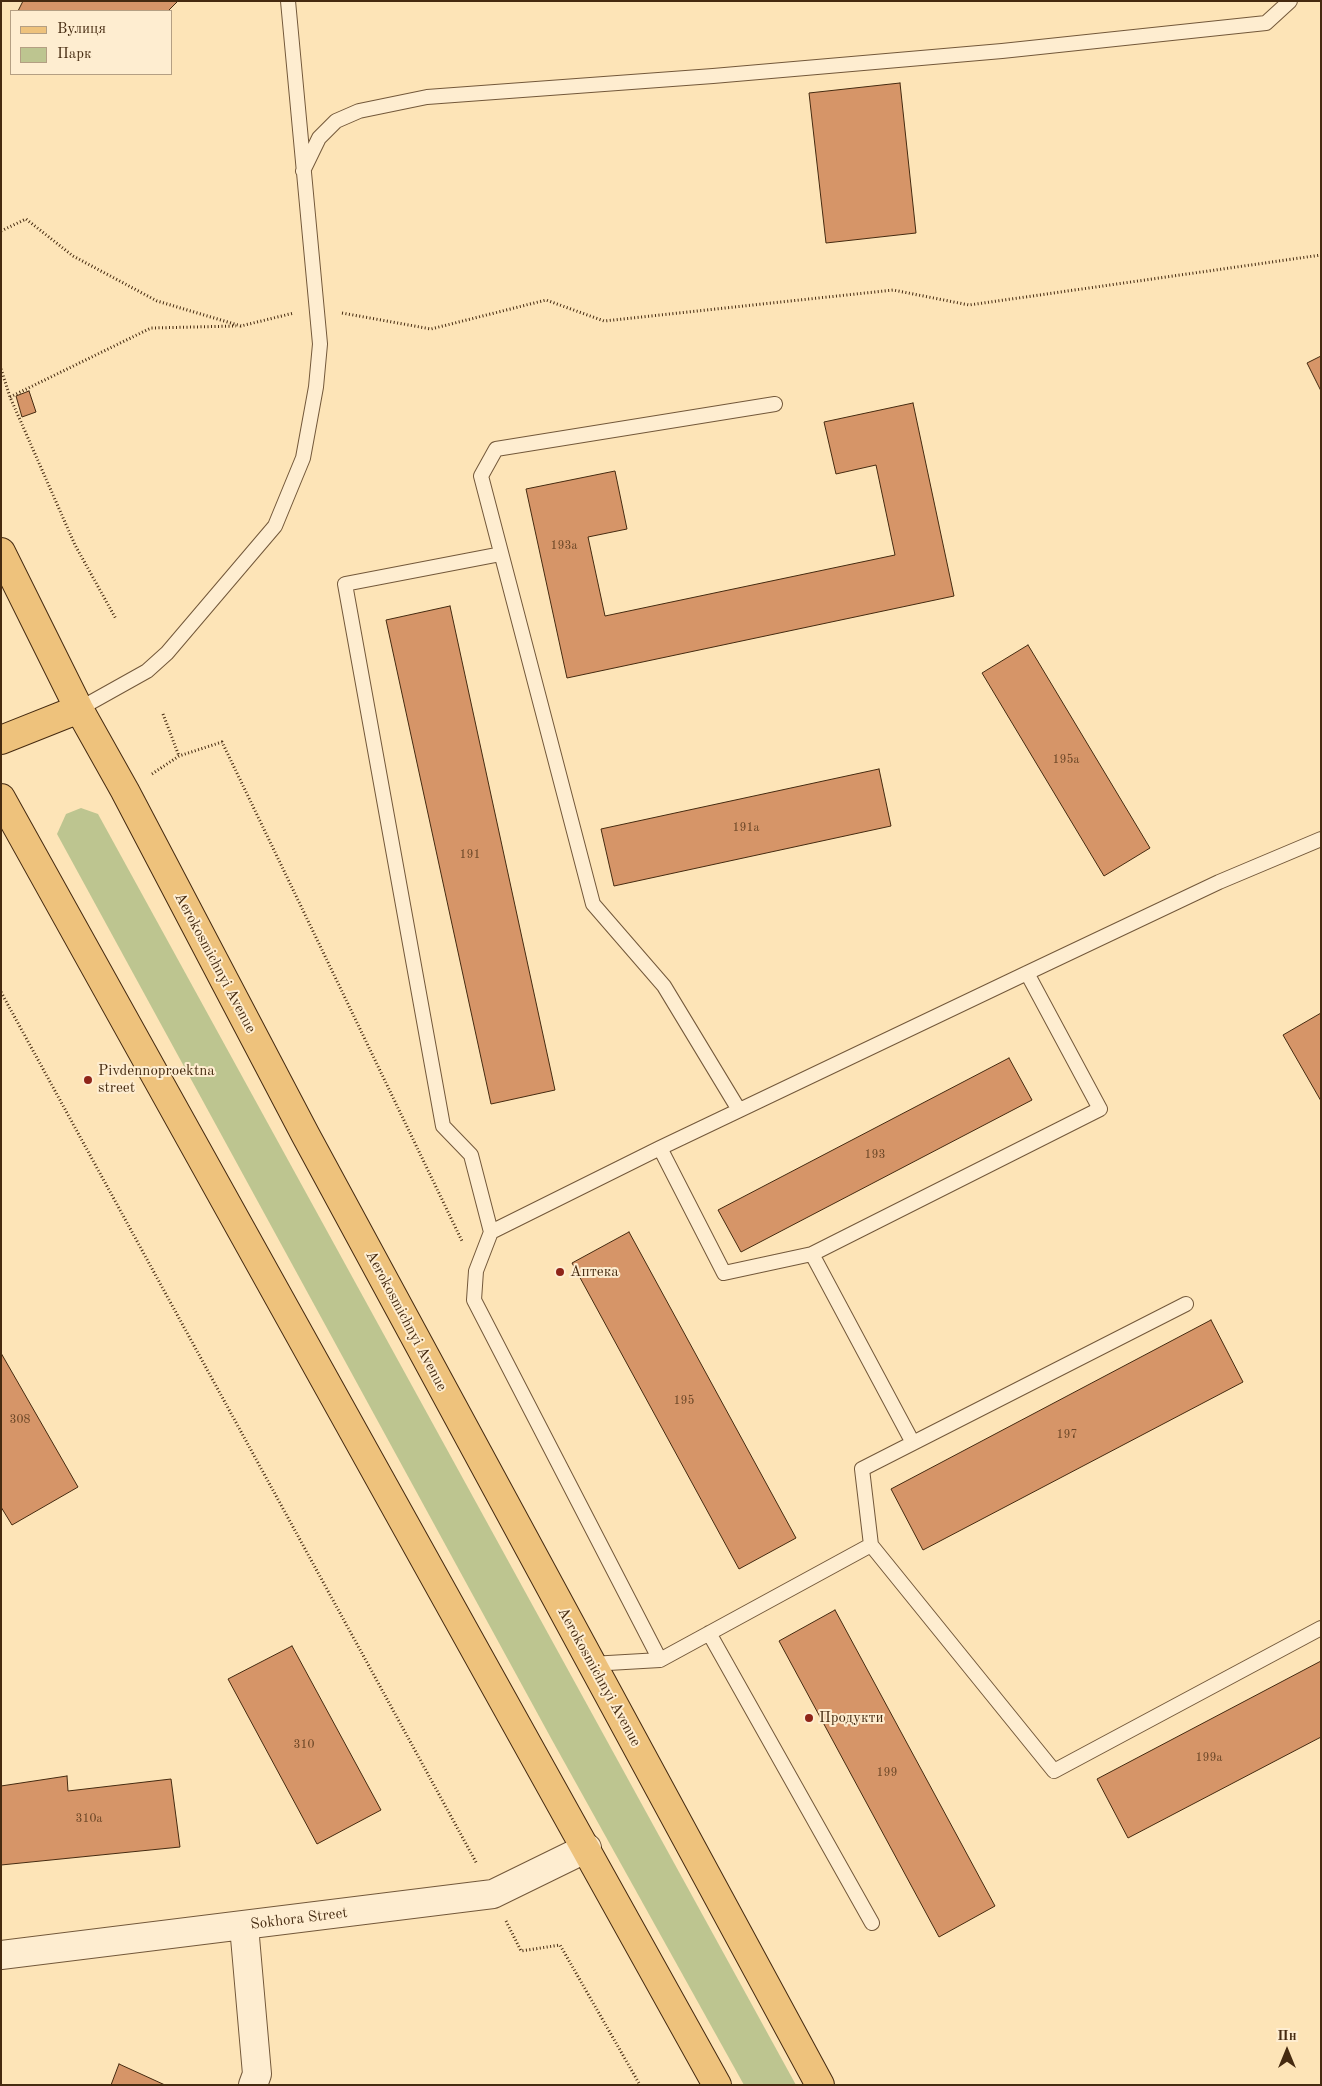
<!DOCTYPE html>
<html>
<head>
<meta charset="utf-8">
<style>
  body { margin:0 }
  #map { position:relative; width:1322px; height:2086px; overflow:hidden; background:#fde4b7; font-family:"Old Standard TT",serif }
  canvas { display:block }
  .frame { position:absolute; inset:0; border:2px solid #452a10; pointer-events:none }
  .legend { position:absolute; left:10px; top:10px; width:162px; height:65px; box-sizing:border-box; background:#feedd0; border:1px solid #b49f83; margin:0; padding:6px 9px; list-style:none; font-size:15px; color:#452a10 }
  .legend li { display:flex; align-items:center; gap:10px; height:25px }
  .legend b { width:25px; border:1px solid #b49f83 }
  .north { position:absolute; left:1262px; top:2026px; width:50px; height:50px; -webkit-text-stroke:4px #feedd0; paint-order:stroke; rotate:0deg; font-size:14px; font-weight:700; line-height:20px; text-align:center; color:#452a10 }
  .north::after { content:''; display:block; margin:auto; width:18px; height:22px; background:#452a10; clip-path:polygon(50% 0,100% 100%,50% 72%,0 100%) }
</style>
</head>
<body>
<div id="map">
<canvas width="1322" height="2086"></canvas>
<div class="frame"></div>
<ul class="legend">
<li><b style="height:6px;background:#eec27c"></b>Вулиця</li>
<li><b style="height:14px;background:#bdc590"></b>Парк</li>
</ul>
<div class="north">Пн</div>
</div>
<script>
const ctx = document.querySelector('canvas').getContext('2d');
ctx.lineJoin = 'round';
function fill(path, color) { ctx.fillStyle = color; ctx.fill(path, 'evenodd'); }
const poly = rows => new Path2D(rows.map(r => 'M' + r).join(''));
function trace(path, color, width, dash) { ctx.strokeStyle = color; ctx.lineWidth = width; ctx.lineCap = dash ? 'butt' : 'round'; ctx.setLineDash(dash || []); ctx.stroke(path); }
function label(font, color, halo, rows, align = 'center') {
  ctx.font = font + ' "Old Standard TT",serif'; ctx.lineWidth = 4; ctx.setLineDash([]); ctx.textBaseline = 'middle'; ctx.strokeStyle = halo; ctx.fillStyle = color; for (const [text, x, y, turn = 0] of rows) {
    ctx.save(); ctx.translate(x, y); ctx.rotate((+turn || 0) * Math.PI / 180); ctx.textAlign = isNaN(turn) ? turn : align; if (halo) ctx.strokeText(text, 0, 0); ctx.fillText(text, 0, 0); ctx.restore();
  }
}
const green = poly([
  [81,808,98,814,796,2085,744,2085,552,1740,57,834,66,814]
]);
const building = poly([
  [23,1,178,1,168,11,18,11,23,1],
  [900,83,916,233,826,243,809,93,900,83],
  [1321,356,1321,391,1307,363,1321,356],
  [29,391,36,412,22,417,16,396,29,391],
  [913,403,954,596,567,678,526,489,615,471,627,529,588,537,605,616,895,555,876,465,836,474,824,422,913,403],
  [450,606,555,1090,491,1104,386,620,450,606],
  [1028,645,1150,848,1104,876,982,673,1028,645],
  [879,769,891,826,614,886,601,829,879,769],
  [1321,1013,1321,1101,1283,1035,1321,1013],
  [1009,1058,1032,1100,741,1252,718,1210,1009,1058],
  [629,1232,796,1538,739,1569,572,1263,629,1232],
  [1211,1320,1243,1382,923,1550,891,1489,1211,1320],
  [1,1353,78,1487,12,1525,1,1507,1,1353],
  [835,1610,995,1906,939,1937,779,1641,835,1610],
  [292,1646,381,1810,317,1844,228,1679,292,1646],
  [1321,1661,1321,1737,1128,1838,1097,1779,1321,1661],
  [67,1776,68,1791,171,1779,180,1847,1,1865,1,1786,67,1776],
  [119,2064,165,2085,111,2085,119,2064]
]);
const path = poly([
  [1,231,26,219,73,256,157,301,241,326,294,313],
  [342,313,431,329,546,300,604,321,893,290,969,305,1321,255],
  [1,369,10,397,75,545,116,619],
  [10,397,151,328,236,326],
  [163,714,179,756],
  [152,774,179,756,222,742,462,1241],
  [1,992,477,1864],
  [506,1921,521,1951,560,1945,640,2085]
]);
const lane = poly([
  [303,171,319,138,336,121,359,111,427,97,713,76,1002,51,1266,23,1290,1],
  [79,709,147,671,167,653,275,526,303,458,316,387,320,344,288,1],
  [739,1110,664,986,593,904,481,476,496,449,775,404],
  [660,1148,724,1273,812,1254],
  [491,1232,471,1155,443,1126,345,584,501,554],
  [913,1443,812,1254,1100,1109,1027,973],
  [871,1545,1054,1771,1321,1628],
  [709,1633,872,1923],
  [660,1660,871,1545,862,1469,1186,1304],
  [591,1664,660,1660,474,1300,476,1271,491,1232,660,1148,1027,973,1219,882,1321,839]
]);
const street = poly([
  [244,1926,257,2074,253,2085],
  [1,1955,493,1894,587,1848]
]);
const primary = poly([
  [1,552,79,709,125,791,305,1134,820,2085],
  [1,740,79,709],
  [1,798,717,2085]
]);
const markers = [
  [88,1080,5,"#8f2418"],
  [560,1272,5,"#8f2418"],
  [809,1718,5,"#8f2418"]
];
const numberNames = [
  ["193а",564,546],
  ["195а",1066,760],
  ["191а",746,828],
  ["191",470,855],
  ["193",875,1155],
  ["195",684,1401],
  ["308",20,1420],
  ["197",1067,1435],
  ["310",304,1745],
  ["199а",1209,1758],
  ["199",887,1773],
  ["310а",89,1819]
];
const streetNames = [
  ["Aerokosmichnyi Avenue",215,963,62],
  ["Aerokosmichnyi Avenue",406,1321,62],
  ["Aerokosmichnyi Avenue",599,1677,61],
  ["Sokhora Street",299,1919,-7]
];
const poiNames = [
  ["Pivdennoproektna",98,1071],
  ["street",98,1088],
  ["Аптека",570,1272],
  ["Продукти",819,1718]
];
fill(green, '#bdc590');
fill(building, '#d69568');
trace(building, '#452a10', 1);
trace(lane, '#73583a', 16);
trace(street, '#73583a', 30);
trace(primary, '#452a10', 30);
trace(path, '#452a10', 3, [1, 2.5]);
trace(lane, '#feedd0', 14);
trace(street, '#feedd0', 28);
trace(primary, '#eec27c', 28);
for (const [x, y, r, color] of markers) { const dot = new Path2D(); dot.arc(x, y, r, 0, 2 * Math.PI); ctx.fillStyle = color; ctx.fill(dot); trace(dot, '#feedd0', 2); }
label('12px', '#694526', null, numberNames);
label('15px', '#452a10', '#feedd0', streetNames);
label('15px', '#452a10', '#feedd0', poiNames, 'left');
</script>
</body>
</html>
